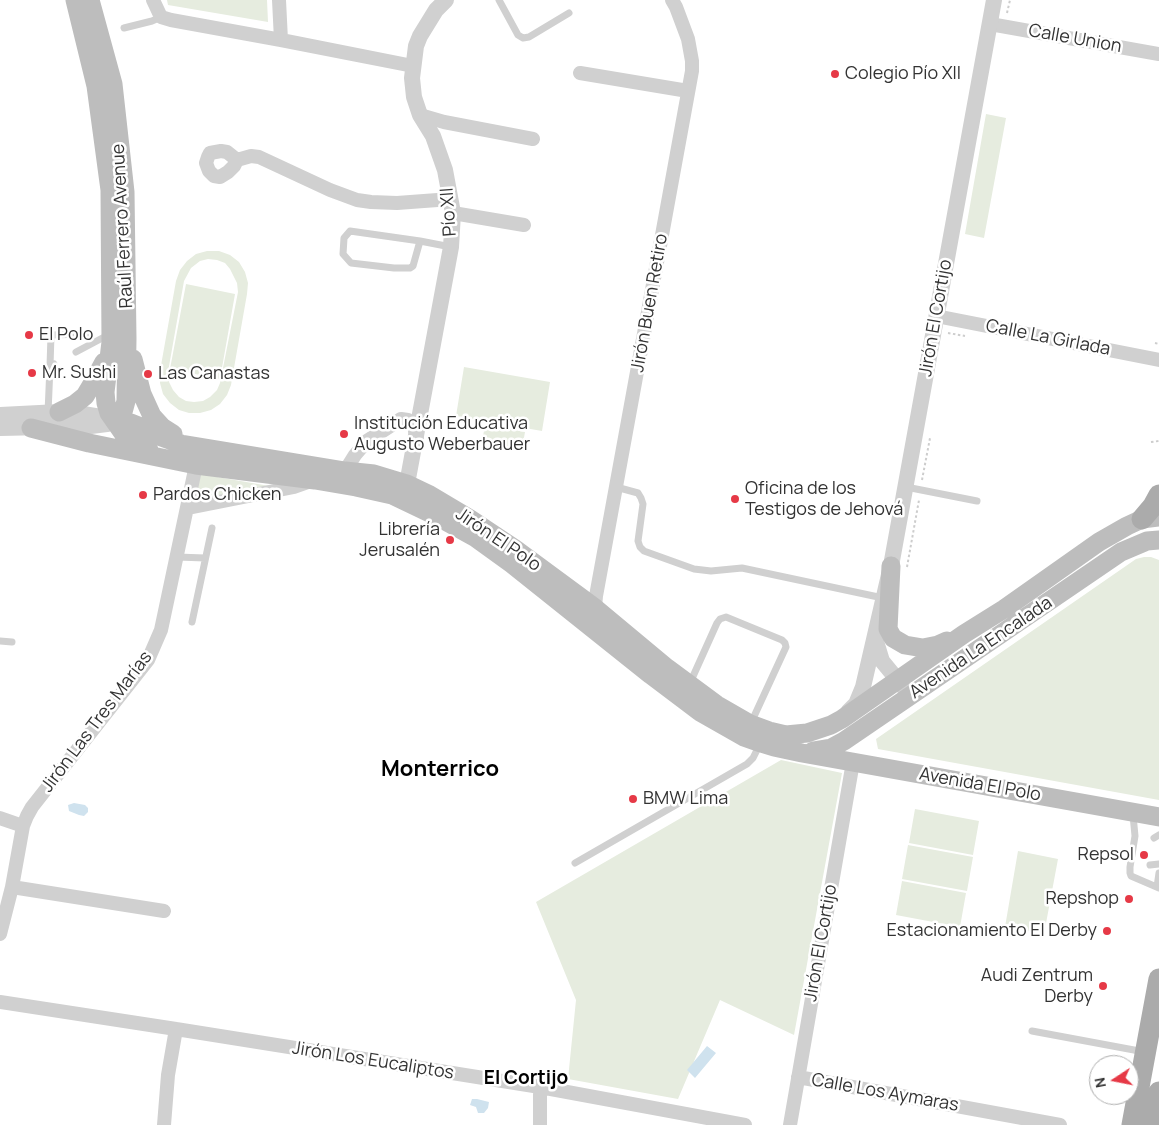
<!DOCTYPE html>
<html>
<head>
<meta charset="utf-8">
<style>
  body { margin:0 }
  #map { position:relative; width:1159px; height:1125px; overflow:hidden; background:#fff; font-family:Manrope,sans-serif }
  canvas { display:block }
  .north { position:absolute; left:1089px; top:1055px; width:50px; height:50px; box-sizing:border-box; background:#fff; border:1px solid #adadad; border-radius:50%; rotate:259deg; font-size:14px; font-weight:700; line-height:20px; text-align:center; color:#333 }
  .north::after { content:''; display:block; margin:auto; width:18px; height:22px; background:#e63946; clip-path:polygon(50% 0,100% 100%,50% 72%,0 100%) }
</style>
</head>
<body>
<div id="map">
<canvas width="1159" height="1125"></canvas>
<div class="north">N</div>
</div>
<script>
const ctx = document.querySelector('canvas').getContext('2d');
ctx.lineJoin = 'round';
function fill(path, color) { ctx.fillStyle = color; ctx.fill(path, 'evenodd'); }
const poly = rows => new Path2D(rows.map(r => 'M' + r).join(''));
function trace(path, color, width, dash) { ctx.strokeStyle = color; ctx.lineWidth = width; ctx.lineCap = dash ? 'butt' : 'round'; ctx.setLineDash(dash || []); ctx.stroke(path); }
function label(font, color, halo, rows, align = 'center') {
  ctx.font = font + ' Manrope,sans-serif'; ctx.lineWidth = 5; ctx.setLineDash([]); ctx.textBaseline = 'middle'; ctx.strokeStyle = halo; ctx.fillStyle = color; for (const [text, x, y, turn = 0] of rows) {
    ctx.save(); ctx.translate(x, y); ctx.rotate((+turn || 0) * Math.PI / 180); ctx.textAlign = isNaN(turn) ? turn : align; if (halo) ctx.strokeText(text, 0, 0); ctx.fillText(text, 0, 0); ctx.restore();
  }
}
const green = poly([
  [167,0,267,0,268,22,168,5],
  [986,114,1006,118,984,238,965,234],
  [207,251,219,251,230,255,239,262,245,272,248,283,247,294,231,385,227,395,220,404,211,410,200,413,189,413,179,410,170,403,163,394,160,383,160,371,176,281,180,270,187,261,196,254],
  [208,259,217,260,225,263,230,269,237,283,238,292,220,383,217,390,210,397,203,401,194,402,186,401,179,397,173,390,169,382,168,372,184,281,191,268,200,261],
  [186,284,235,294,220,379,170,369],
  [464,367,550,382,542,431,456,416],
  [485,425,525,432,522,449,482,442],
  [200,474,275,487,194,502],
  [1144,557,1151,557,1159,560,1159,800,878,749,876,739,1136,559],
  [781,760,842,773,794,1035,720,1000,678,1099,568,1079,576,1000,536,902],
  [915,809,979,821,973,855,909,843],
  [908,845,973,857,967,891,902,879],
  [1018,851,1058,859,1044,934,1005,927],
  [902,881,966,893,960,927,896,915]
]);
const water = poly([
  [74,803,85,805,88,808,88,812,84,816,79,815,69,811,68,805],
  [707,1046,716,1053,695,1078,687,1070],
  [472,1099,477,1099,489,1102,488,1108,484,1113,478,1113,476,1107,470,1105]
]);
const path = poly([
  [1007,13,1010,0],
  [948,333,965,336],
  [1155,343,1159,344],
  [1151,442,1159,441],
  [922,480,930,438],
  [907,567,919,500]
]);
const service = poly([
  [499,0,518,35,523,38,529,37,569,13],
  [124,28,152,21,161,17],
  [420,241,413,266,410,268,394,268,351,263,343,254,344,238,350,231,420,241,451,247],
  [76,352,108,335],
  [50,366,51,335,84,334,94,342],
  [48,413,50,366,54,364],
  [616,487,638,493,641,498,643,504,638,541,640,547,644,551,694,569,711,571,742,568,883,598],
  [906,487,977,501],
  [177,557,205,558],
  [192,622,212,528],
  [0,641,12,642],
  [690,683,717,623,720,619,726,617,782,640,785,643,786,647,751,723],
  [1133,815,1135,836,1130,867,1130,873,1131,876,1159,888],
  [1154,838,1159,835],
  [575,863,747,764,753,758,760,744],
  [1150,865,1159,864],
  [1157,887,1159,873],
  [1032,1031,1134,1050,1143,1052]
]);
const minor = poly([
  [153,0,161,17,171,20,281,40,413,66],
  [279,0,281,40],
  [990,24,1159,54],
  [580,73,688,91],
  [420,115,444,122,533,139],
  [221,151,227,152,237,160,234,166,228,172,220,177,214,176,209,171,206,163,208,157,210,153,221,151],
  [237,160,251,156,259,157,330,190,357,200,371,202,397,203,451,199],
  [453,213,524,225],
  [936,316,1159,360],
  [345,471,355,455,367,441,401,419,408,420,414,427,417,438],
  [188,508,294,487,311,481],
  [595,608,596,596,692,71,692,61,688,39,676,7,672,0],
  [0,818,23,826],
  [12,887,164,911],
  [0,934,12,887,23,826,27,816,32,807,148,660,161,630,196,465],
  [0,1002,176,1029,540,1087,745,1125],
  [798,1077,1060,1125],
  [540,1087,540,1125],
  [164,1125,168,1075,176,1029],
  [790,1125,853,762]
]);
const tertiary = poly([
  [0,415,59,412,77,413,107,418],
  [0,428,91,426,107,424,114,420],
  [407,484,451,247,453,213,445,170,433,136,420,115,414,97,412,78,416,46,420,36,436,10,446,0],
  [875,638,882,661,905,689],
  [848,712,856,704,863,687,891,566,994,0]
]);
const secondary = poly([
  [75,0,96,86,110,190,111,342,105,392,106,403,109,413,123,433,136,443,149,450],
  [90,0,113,84,125,192,127,339,126,401,123,412,120,416,114,420],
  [133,359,142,394,152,416,162,427,173,434],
  [59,412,75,404,85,396,91,386,104,362],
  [114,420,131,423,141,427,159,436,181,444,345,471,374,474,407,484,428,494,470,519,515,549,595,608,667,668,717,705,750,724,769,731,786,735,807,733,831,725,842,719,964,634,1004,609,1099,542,1127,526,1142,519,1159,517],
  [31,428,89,443,196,465,315,480,356,487,392,495,438,517,476,538,512,564,651,675,700,712,744,737,761,743,774,747,802,753,1159,817],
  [891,566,888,629,893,638,905,645,923,648,938,645,947,641],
  [813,751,831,748,844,741,1121,552,1147,541,1159,540]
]);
const primary = poly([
  [1142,519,1153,506,1159,495],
  [1132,1125,1159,979],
  [1153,1125,1159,1092]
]);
const markers = [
  [835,74,5,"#e63946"],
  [29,335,5,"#e63946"],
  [32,373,5,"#e63946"],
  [148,374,5,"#e63946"],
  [344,434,5,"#e63946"],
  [143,495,5,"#e63946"],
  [735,499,5,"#e63946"],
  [450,540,5,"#e63946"],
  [633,799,5,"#e63946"],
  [1144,855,5,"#e63946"],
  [1129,899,5,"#e63946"],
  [1107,931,5,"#e63946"],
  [1103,986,5,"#e63946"]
];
const streetNames = [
  ["Calle Union",1075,39,10],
  ["Pío XII",449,212,-94],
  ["Raúl Ferrero Avenue",123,226,-93],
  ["Jirón Buen Retiro",650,303,-80],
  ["Jirón El Cortijo",936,318,-80],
  ["Calle La Girlada",1048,338,11],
  ["Jirón El Polo",498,540,34],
  ["Avenida La Encalada",981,648,-34],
  ["Jirón Las Tres Marías",97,722,-53],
  ["Avenida El Polo",980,785,10],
  ["Jirón El Cortijo",821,943,-80],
  ["Jirón Los Eucaliptos",373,1061,9],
  ["Calle Los Aymaras",885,1093,10]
];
const poiNames = [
  ["Colegio Pío XII",845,74],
  ["El Polo",39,335],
  ["Mr. Sushi",42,373],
  ["Las Canastas",158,374],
  ["Institución Educativa",354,424],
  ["Augusto Weberbauer",354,445],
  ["Oficina de los",745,489],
  ["Testigos de Jehová",745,510],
  ["Pardos Chicken",153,495],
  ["Librería",440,530,"right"],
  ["Jerusalén",440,551,"right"],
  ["BMW Lima",643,799],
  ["Repsol",1134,855,"right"],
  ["Repshop",1119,899,"right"],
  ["Estacionamiento El Derby",1097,931,"right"],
  ["Audi Zentrum",1093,976,"right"],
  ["Derby",1093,997,"right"]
];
const neighbourhoodNames = [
  ["El Cortijo",526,1079]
];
const districtNames = [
  ["Monterrico",440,770]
];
fill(green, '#e6ecdf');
fill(water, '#cfe2ee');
trace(path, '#cdcdcd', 2, [2.5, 2.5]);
trace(service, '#d0d0d0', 7);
trace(minor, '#d0d0d0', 14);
trace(tertiary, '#d0d0d0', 16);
trace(secondary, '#bdbdbd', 19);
trace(primary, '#ababab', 21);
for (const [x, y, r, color] of markers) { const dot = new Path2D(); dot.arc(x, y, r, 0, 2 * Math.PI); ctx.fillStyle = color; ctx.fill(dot); trace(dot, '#fff', 2); }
label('18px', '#333', '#fff', streetNames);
label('18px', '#333', '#fff', poiNames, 'left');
label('bold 19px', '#000', '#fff', neighbourhoodNames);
label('bold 22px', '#000', '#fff', districtNames);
</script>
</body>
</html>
